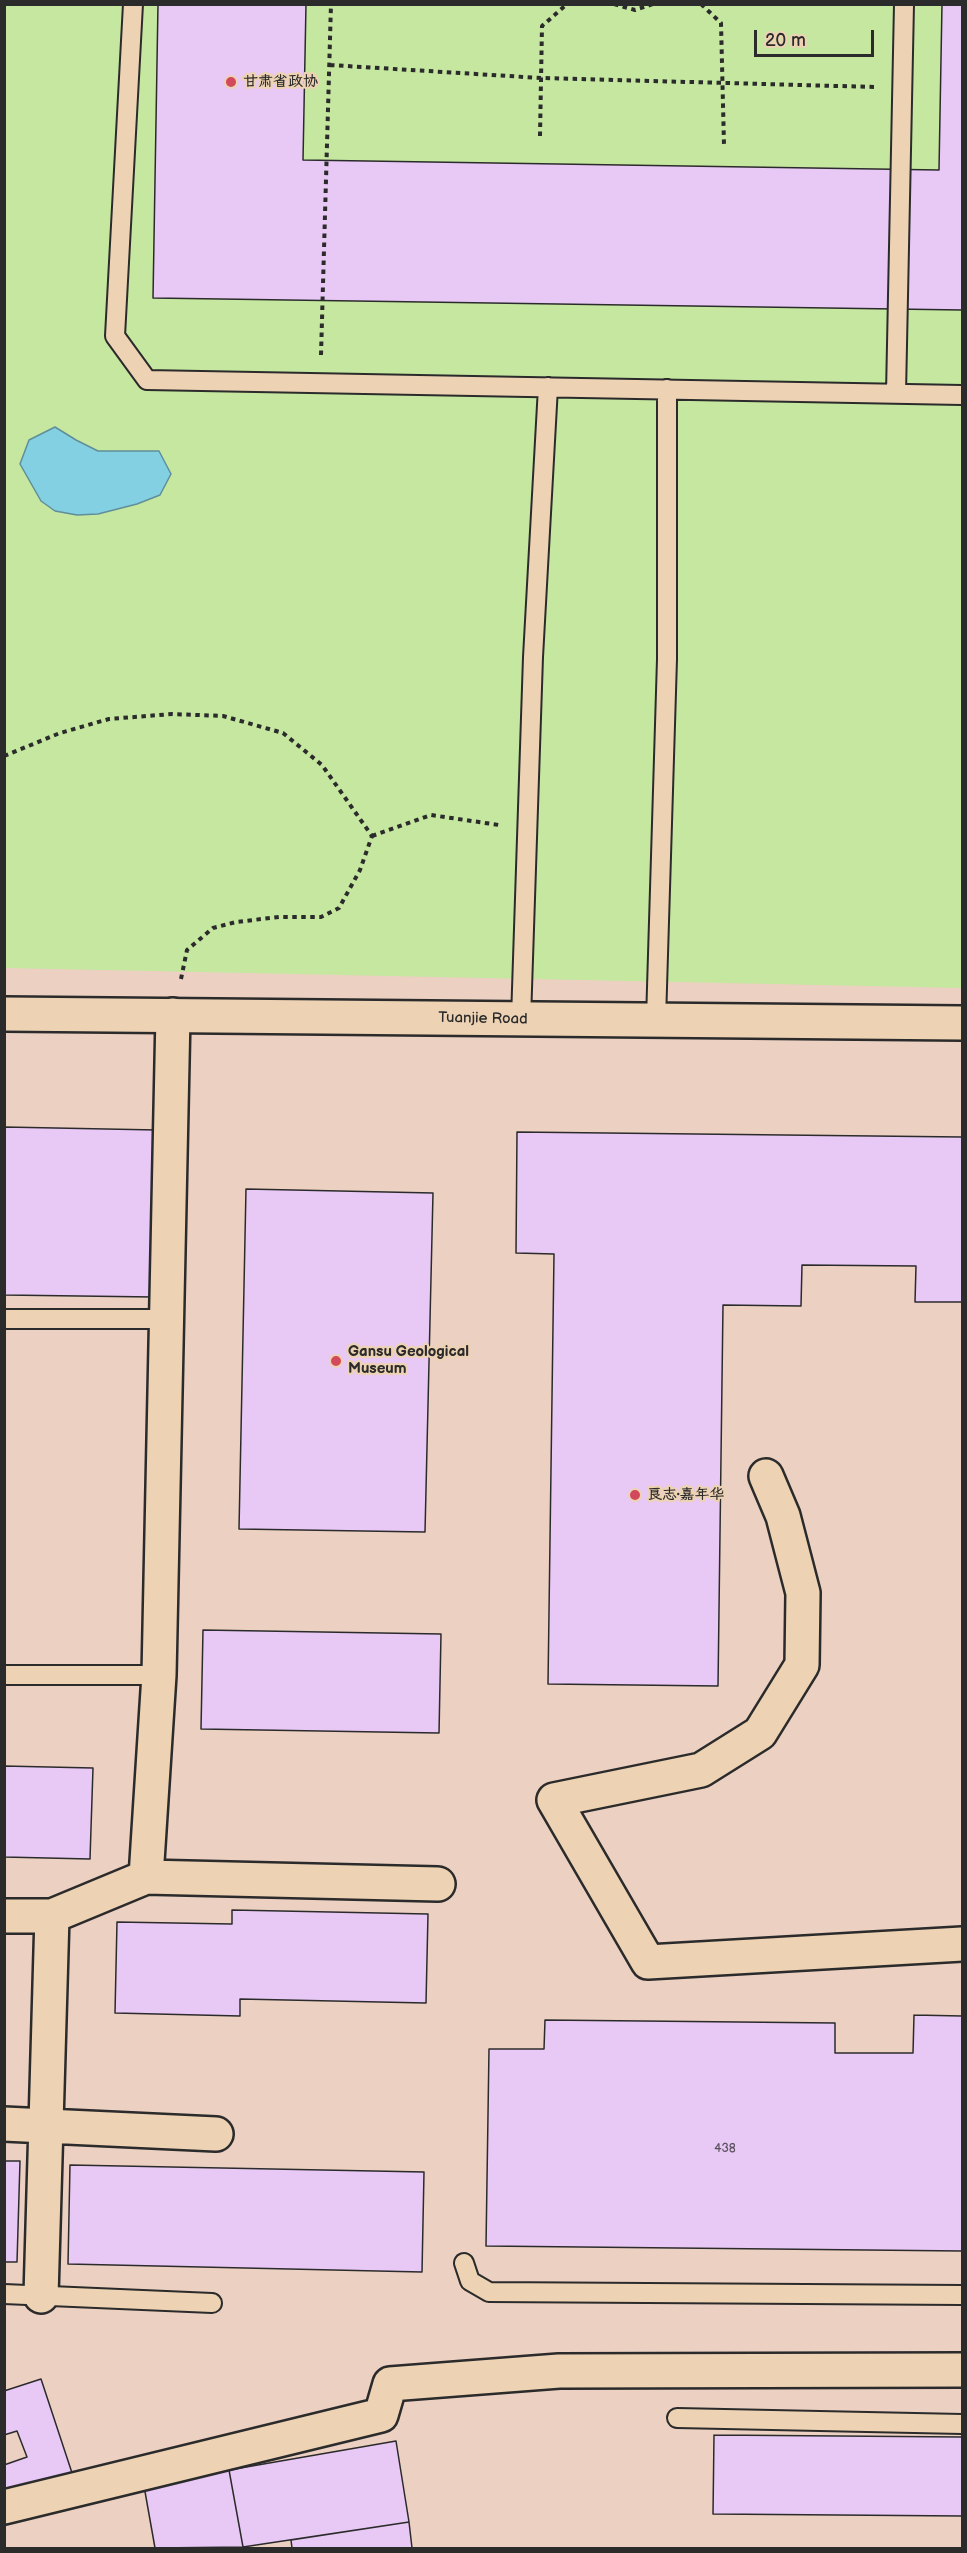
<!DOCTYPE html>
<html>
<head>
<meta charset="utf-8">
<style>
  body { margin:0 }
  #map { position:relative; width:967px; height:2553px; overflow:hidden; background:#ecd0c1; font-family:"Balsamiq Sans",sans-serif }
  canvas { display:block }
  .frame { position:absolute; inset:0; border:6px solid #2b2b2b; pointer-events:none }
  .scale { position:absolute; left:754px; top:30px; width:120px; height:27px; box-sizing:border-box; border:3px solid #2b2b2b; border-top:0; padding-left:8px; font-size:18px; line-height:21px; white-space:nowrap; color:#2b2b2b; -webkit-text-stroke:4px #edd2b4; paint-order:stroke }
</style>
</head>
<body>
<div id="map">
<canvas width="967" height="2553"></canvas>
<div class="frame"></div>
<div class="scale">20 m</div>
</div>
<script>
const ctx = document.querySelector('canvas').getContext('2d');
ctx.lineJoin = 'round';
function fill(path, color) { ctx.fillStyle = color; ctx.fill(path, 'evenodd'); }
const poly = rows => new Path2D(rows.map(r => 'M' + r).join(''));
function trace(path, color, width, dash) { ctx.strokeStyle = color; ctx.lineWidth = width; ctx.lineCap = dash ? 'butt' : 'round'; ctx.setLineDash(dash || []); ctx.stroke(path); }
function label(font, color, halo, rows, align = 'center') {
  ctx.font = font + ' "Balsamiq Sans","LXGW WenKai TC",sans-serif'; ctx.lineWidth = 4.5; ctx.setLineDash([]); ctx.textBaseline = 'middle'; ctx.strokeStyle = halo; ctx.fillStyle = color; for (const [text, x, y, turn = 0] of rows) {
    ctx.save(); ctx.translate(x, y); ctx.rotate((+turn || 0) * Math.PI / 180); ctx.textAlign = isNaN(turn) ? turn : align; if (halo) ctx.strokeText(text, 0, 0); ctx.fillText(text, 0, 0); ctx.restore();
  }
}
const green = poly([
  [5,5,962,5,962,988,5,968]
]);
const water = poly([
  [55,427,76,440,98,451,159,451,171,474,160,495,137,504,98,514,77,515,55,511,41,501,20,464,29,440,55,427]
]);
const building = poly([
  [158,4,306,4,303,160,939,170,942,4,962,4,962,310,153,298,158,4],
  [4,1127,157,1130,154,1297,4,1295,4,1127],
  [517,1132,962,1137,962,1302,915,1302,916,1266,802,1265,801,1306,723,1305,718,1686,548,1684,554,1254,516,1253,517,1132],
  [246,1189,433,1193,425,1532,239,1529,246,1189],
  [203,1630,441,1634,439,1733,201,1729,203,1630],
  [4,1766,93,1768,90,1859,4,1857,4,1766],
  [232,1910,428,1914,426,2003,240,1999,240,2016,115,2013,117,1922,232,1924,232,1910],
  [914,2015,962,2016,962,2251,486,2246,489,2049,544,2049,545,2020,835,2023,835,2053,913,2053,914,2015],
  [4,2161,20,2161,17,2262,4,2262,4,2161],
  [70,2165,424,2172,422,2272,68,2264,70,2165],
  [41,2379,76,2485,4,2502,4,2465,27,2457,17,2431,4,2435,4,2391,41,2379],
  [714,2435,962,2437,962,2516,713,2514,714,2435],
  [396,2441,409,2522,243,2547,229,2470,396,2441],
  [229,2470,243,2547,155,2548,144,2486,229,2470],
  [409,2522,412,2548,292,2548,291,2540,409,2522]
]);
const path = poly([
  [614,4,635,10,653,4],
  [701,4,721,23,724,145],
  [330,65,541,78,875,87],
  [540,136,542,26,567,4],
  [321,355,331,4],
  [4,756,60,733,109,719,172,714,223,716,283,733,322,765,372,836],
  [372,836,431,815,499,825],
  [181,979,187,950,213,928,236,922,279,917,321,917,339,908,360,870,372,836]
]);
const lane = poly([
  [133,4,115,336,147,380,962,395],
  [896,393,904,4],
  [521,1019,533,657,548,387],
  [656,1020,667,659,667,389],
  [4,1319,166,1319],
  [4,1675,159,1675],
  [464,2263,470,2281,489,2292,962,2295],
  [4,2294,212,2303],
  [677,2418,962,2424]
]);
const street = poly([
  [766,1476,783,1516,803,1593,802,1665,760,1733,701,1770,554,1800,648,1962,962,1944],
  [146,1877,438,1884],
  [4,1916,52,1916,146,1877,159,1675,173,1015],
  [4,2124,216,2134],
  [41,2296,52,1916],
  [4,2507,381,2415,390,2384,559,2371,962,2370]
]);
const secondary = poly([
  [4,1014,962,1023]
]);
const markers = [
  [231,82,6,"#d1495b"],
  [336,1361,6,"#d1495b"],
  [635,1495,6,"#d1495b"]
];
const numberNames = [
  ["438",725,2149]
];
const poiNames = [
  ["甘肃省政协",243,82],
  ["Gansu Geological",348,1352],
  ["Museum",348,1369],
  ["良志·嘉年华",647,1495]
];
const streetNames = [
  ["Tuanjie Road",483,1019,1]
];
fill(green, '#c5e7a0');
fill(water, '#83d0e2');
trace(water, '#608e99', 1.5);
fill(building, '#e8c8f5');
trace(building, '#2b2b2b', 1.5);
trace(lane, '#2b2b2b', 22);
trace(street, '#2b2b2b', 38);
trace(secondary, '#2b2b2b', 38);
trace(path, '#2b2b2b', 4, [4.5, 4.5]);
trace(lane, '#edd2b4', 18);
trace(street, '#edd2b4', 33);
trace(secondary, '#edd2b4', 33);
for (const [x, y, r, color] of markers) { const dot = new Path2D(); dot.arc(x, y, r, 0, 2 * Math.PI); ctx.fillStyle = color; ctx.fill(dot); trace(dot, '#edd2b4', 2); }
label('12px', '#5a525e', null, numberNames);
label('bold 15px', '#2b2b2b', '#edd2b4', poiNames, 'left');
label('15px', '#2b2b2b', '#edd2b4', streetNames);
</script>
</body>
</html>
